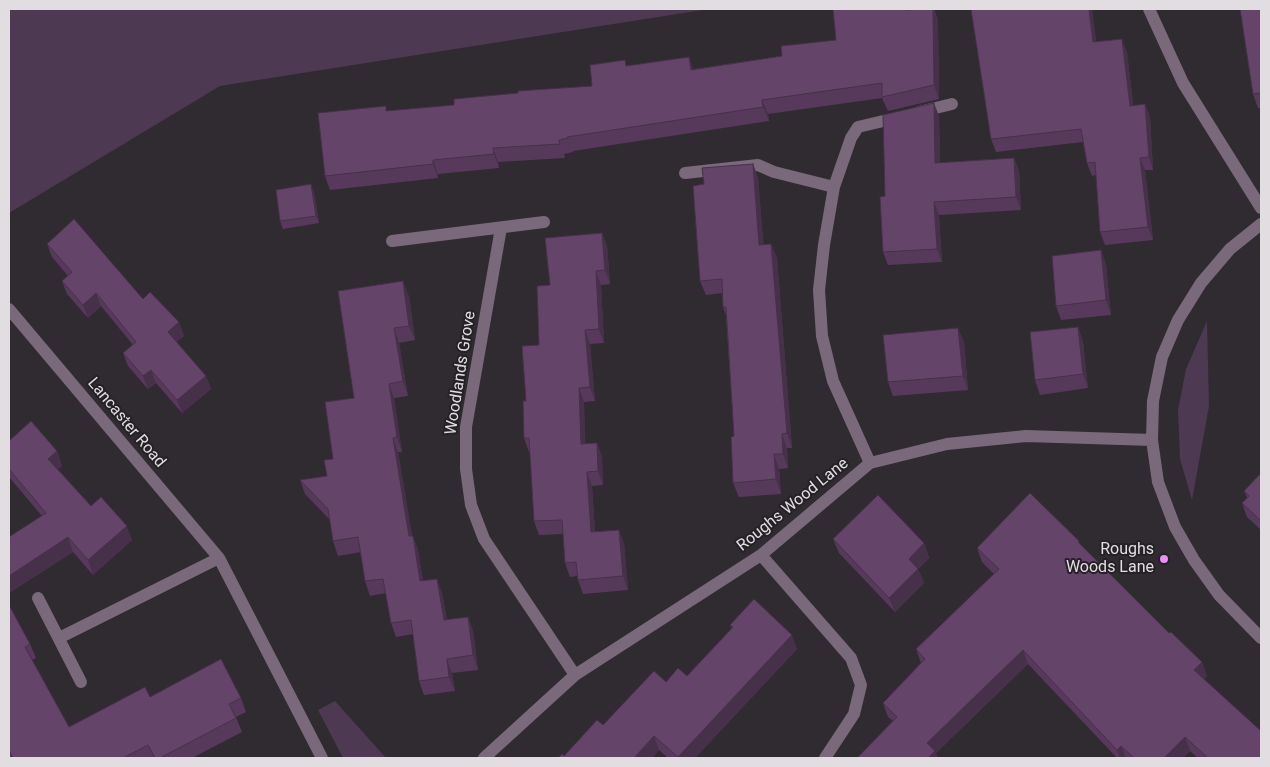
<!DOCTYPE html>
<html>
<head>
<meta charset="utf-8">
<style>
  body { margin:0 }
  #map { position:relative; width:1270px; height:767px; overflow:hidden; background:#302a31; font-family:Roboto,sans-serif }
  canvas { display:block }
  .frame { position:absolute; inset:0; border:10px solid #e1dde1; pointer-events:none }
</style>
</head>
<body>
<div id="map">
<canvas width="1270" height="767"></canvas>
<div class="frame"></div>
</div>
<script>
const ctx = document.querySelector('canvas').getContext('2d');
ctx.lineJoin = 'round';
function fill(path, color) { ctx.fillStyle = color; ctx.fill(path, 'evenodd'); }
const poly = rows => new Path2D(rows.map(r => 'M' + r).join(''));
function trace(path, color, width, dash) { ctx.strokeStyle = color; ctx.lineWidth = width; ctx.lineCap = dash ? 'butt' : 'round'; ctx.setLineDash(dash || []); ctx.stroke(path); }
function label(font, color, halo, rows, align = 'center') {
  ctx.font = font + ' Roboto,sans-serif'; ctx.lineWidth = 4; ctx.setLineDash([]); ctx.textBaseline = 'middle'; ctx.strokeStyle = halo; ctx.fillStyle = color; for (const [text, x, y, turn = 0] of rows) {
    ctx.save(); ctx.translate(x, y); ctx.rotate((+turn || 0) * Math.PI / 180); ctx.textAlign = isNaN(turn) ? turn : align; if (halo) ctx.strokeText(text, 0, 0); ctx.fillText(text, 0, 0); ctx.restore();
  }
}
const green = poly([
  [9,9,709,9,220,86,9,213],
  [1207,321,1209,406,1192,500,1180,459,1178,410,1186,369],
  [335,701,386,758,343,758,318,710]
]);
const minor = poly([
  [1149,9,1183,83,1261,208],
  [919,112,952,104],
  [685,173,758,165,774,172,834,187],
  [1261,224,1230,249,1201,283,1178,320,1162,357,1153,401,1152,440,1158,482,1175,527,1194,560,1219,595,1261,638],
  [501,228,466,427,466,469,471,505,484,539,575,675],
  [392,241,544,222],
  [9,309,219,558,322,758],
  [870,463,833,381,822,336,819,290,824,245,834,187,851,138,858,127,900,117],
  [761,555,851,658,861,685,854,714,825,758],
  [38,598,81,682],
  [59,638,219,558],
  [484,758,575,675,761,555,870,463,947,444,1026,436,1152,440]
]);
const wall = poly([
  [833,9,908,9,908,10,919,9,934,9,938,21,939,99,888,111,882,98,768,114,769,121,573,151,573,152,564,154,565,158,498,162,499,168,438,174,438,178,330,190,325,176,387,111,454,105,592,86,628,66,694,69,782,56,836,40],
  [971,9,1092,9,1096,42,1127,52,1133,106,1145,104,1150,117,1153,170,1145,170,1153,240,1105,245,1100,232,1096,175,1092,176,1087,163,1083,142,996,152,991,139],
  [1261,9,1261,108,1258,108,1253,94],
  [939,116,940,163,1014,158,1019,171,1021,210,939,215,942,262,888,265,883,252,885,196],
  [753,164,758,178,763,244,771,244,777,258,792,448,787,448,788,468,779,469,781,494,739,497,733,483,734,436,726,315,723,307,723,293,706,295,700,281,704,184],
  [314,192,319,223,283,229,280,221],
  [602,233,607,246,610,284,601,285,604,343,590,344,595,401,584,402,585,444,597,443,602,457,603,485,592,486,595,532,624,543,628,590,583,594,578,580,577,576,570,577,565,563,563,534,539,535,534,521,530,452,529,452,524,438,526,401,539,345,550,285],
  [47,244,143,299,179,322,184,336,176,342,206,376,211,389,182,413,156,383,148,389,128,366,123,353,133,345,101,306,88,318,67,294,62,281,68,276,52,257],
  [1101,250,1106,265,1111,315,1061,320,1056,306],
  [409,296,415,340,399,343,408,396,394,398,402,452,398,452,412,536,413,536,418,550,423,581,442,593,447,620,468,617,473,631,478,670,452,673,455,691,424,695,419,681,413,634,396,637,391,623,386,593,370,596,365,581,361,552,338,556,333,541,330,520,305,494,300,480,327,476,354,398],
  [1078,327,1083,342,1088,388,1040,395,1035,380],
  [964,342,968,390,893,396,888,382],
  [9,441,57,451,62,466,58,469,91,506,132,540,93,575,73,552,9,593,9,537,42,516,9,477],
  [1261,473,1261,530,1247,517,1242,503,1247,498,1244,491],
  [833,539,924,543,929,558,918,569,924,583,895,612,839,553],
  [1079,541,1080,544,1169,633,1202,662,1207,676,1204,679,1261,758,1198,758,1190,751,1183,758,1117,758,1028,664,936,753,893,721,888,717,883,703,921,663,916,649,994,574,982,562,977,548],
  [9,605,30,644,36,658,32,660,69,727,150,697,241,698,246,712,236,717,242,732,192,758,11,758,9,754],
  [730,625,797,649,695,758,668,758,659,750,652,758,558,758,564,756,603,725,666,682,687,676,732,629]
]);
const shadedWall = poly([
  [933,9,938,21,939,99,934,85],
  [1089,9,1092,9,1098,55,1093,42],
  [1122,39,1127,52,1135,119,1130,106],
  [689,57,694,71,691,70],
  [762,100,768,114,769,121,763,107],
  [934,103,939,116,940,176,935,163],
  [1145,104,1150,117,1153,170,1149,157],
  [493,148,498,162,499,168,494,154],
  [1014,158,1019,171,1021,210,1016,197],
  [1140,158,1145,170,1153,240,1148,227],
  [433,160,438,174,438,178,433,164],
  [753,164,758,178,765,259,759,245],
  [311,184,314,192,319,223,316,216],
  [934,202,939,215,942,262,937,249],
  [602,233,607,246,610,284,605,270],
  [771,244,777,258,792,448,787,433],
  [1101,250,1106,265,1111,315,1106,300],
  [596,271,601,285,604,343,599,329],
  [403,281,409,296,415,340,409,326],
  [96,293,101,306,88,318,83,305],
  [179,322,184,336,173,345,168,332],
  [1078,327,1083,342,1088,388,1083,374],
  [394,328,399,343,408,396,403,381],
  [958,328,964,342,968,390,963,376],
  [585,330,590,344,595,401,590,387],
  [151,370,156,383,148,389,143,376],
  [206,376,211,389,182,413,177,400],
  [389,384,394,398,402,452,397,437],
  [579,388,584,402,586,458,581,444],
  [782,434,787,448,788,468,783,454],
  [393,438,398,452,415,551,409,536],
  [597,443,602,457,603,485,598,471],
  [57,451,62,466,53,473,48,459],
  [774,454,779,469,781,494,776,479],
  [587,472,592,486,596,546,591,532],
  [127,526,132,540,93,575,88,560],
  [619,530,624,543,628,590,623,576],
  [413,536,418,550,425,596,420,581],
  [68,537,73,552,9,593,9,576],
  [924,543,929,558,914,573,909,559],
  [918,569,924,583,895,612,889,598],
  [437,579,442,593,449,634,444,620],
  [468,617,473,631,478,670,473,655],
  [792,635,797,649,695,758,678,758,678,757],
  [1023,650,1028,664,936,753,938,758,928,758,927,743],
  [447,659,452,673,455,691,449,677],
  [1202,662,1207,676,1200,684,1194,670],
  [654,736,659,750,652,758,634,758],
  [1185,737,1190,751,1183,758,1164,758],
  [1121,746,1126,758,1120,758,1117,750]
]);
const building = poly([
  [833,9,905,9,905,10,919,9,933,9,934,85,882,97,882,83,762,100,763,107,567,137,568,138,559,140,560,144,493,148,494,154,433,160,433,164,325,176,318,113,386,106,386,111,454,105,454,99,518,93,518,91,592,86,590,65,625,60,626,66,689,57,691,70,782,56,781,46,836,40,833,9],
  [971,9,1089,9,1093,42,1122,39,1130,106,1145,104,1149,157,1140,158,1148,227,1100,232,1095,162,1087,163,1081,129,991,139,971,9],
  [1240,9,1261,9,1261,93,1253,94,1240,9],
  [934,103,935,163,1014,158,1016,197,934,202,937,249,883,252,880,197,885,196,883,115,934,103],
  [753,164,759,245,771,244,787,433,782,434,783,454,774,454,776,479,733,483,731,437,734,436,726,307,723,307,722,279,700,281,693,186,704,184,702,168,753,164],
  [311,184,316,216,280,221,276,190,311,184],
  [74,219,143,299,150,292,179,322,168,332,206,376,177,400,151,370,143,376,123,353,136,342,96,293,83,305,62,281,72,272,47,244,74,219],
  [602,233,605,270,596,271,599,329,585,330,590,387,579,388,581,444,597,443,598,471,587,472,591,532,619,530,623,576,578,580,576,562,565,563,562,520,534,521,529,438,524,438,523,401,526,401,522,346,539,345,537,286,550,285,545,238,602,233],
  [1101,250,1106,300,1056,306,1052,256,1101,250],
  [403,281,409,326,394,328,403,381,389,384,397,437,393,438,409,536,413,536,420,581,437,579,444,620,468,617,473,655,447,659,449,677,419,681,411,620,391,623,383,579,365,581,358,537,333,541,328,509,300,480,327,476,324,460,333,459,325,402,354,398,338,291,403,281],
  [1078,327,1083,374,1035,380,1030,332,1078,327],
  [958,328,963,376,888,382,883,335,958,328],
  [31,421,57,451,48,459,91,506,101,497,127,526,88,560,68,537,9,576,9,537,46,513,9,469,9,441,31,421],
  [1261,473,1261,521,1242,503,1249,496,1244,491,1261,473],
  [1030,493,1079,541,1078,542,1169,633,1171,632,1202,662,1194,670,1261,731,1261,758,1208,758,1185,737,1164,758,1134,758,1121,746,1117,750,1023,650,927,743,935,751,928,758,857,758,897,717,883,703,925,659,916,649,999,569,977,548,1030,493],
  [878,495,924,543,909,559,918,569,889,598,833,539,878,495],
  [754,599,792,635,678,757,654,736,634,758,558,758,562,754,564,756,597,720,603,725,654,671,666,682,678,668,687,676,733,627,730,625,754,599],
  [9,605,30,644,25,647,69,727,145,687,150,697,221,659,241,698,229,704,236,718,160,758,155,758,148,745,123,758,13,758,9,750,9,605]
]);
const markers = [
  [1164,559,5,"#eb8dfb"]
];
const streetNames = [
  ["Woodlands Grove",461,373,-81],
  ["Lancaster Road",126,423,50],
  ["Roughs Wood Lane",793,505,-39]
];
const poiNames = [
  ["Roughs",1154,550],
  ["Woods Lane",1154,568]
];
fill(green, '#4d3951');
trace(minor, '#79697b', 12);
fill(wall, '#573a5b');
fill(shadedWall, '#47304a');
fill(building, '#65446a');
trace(building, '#47304a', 1);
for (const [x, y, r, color] of markers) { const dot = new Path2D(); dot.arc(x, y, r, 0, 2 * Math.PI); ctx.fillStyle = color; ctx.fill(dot); trace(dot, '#262027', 2); }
label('16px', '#e1dde1', '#262027', streetNames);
label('16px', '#e1dde1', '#262027', poiNames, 'right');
</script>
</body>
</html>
